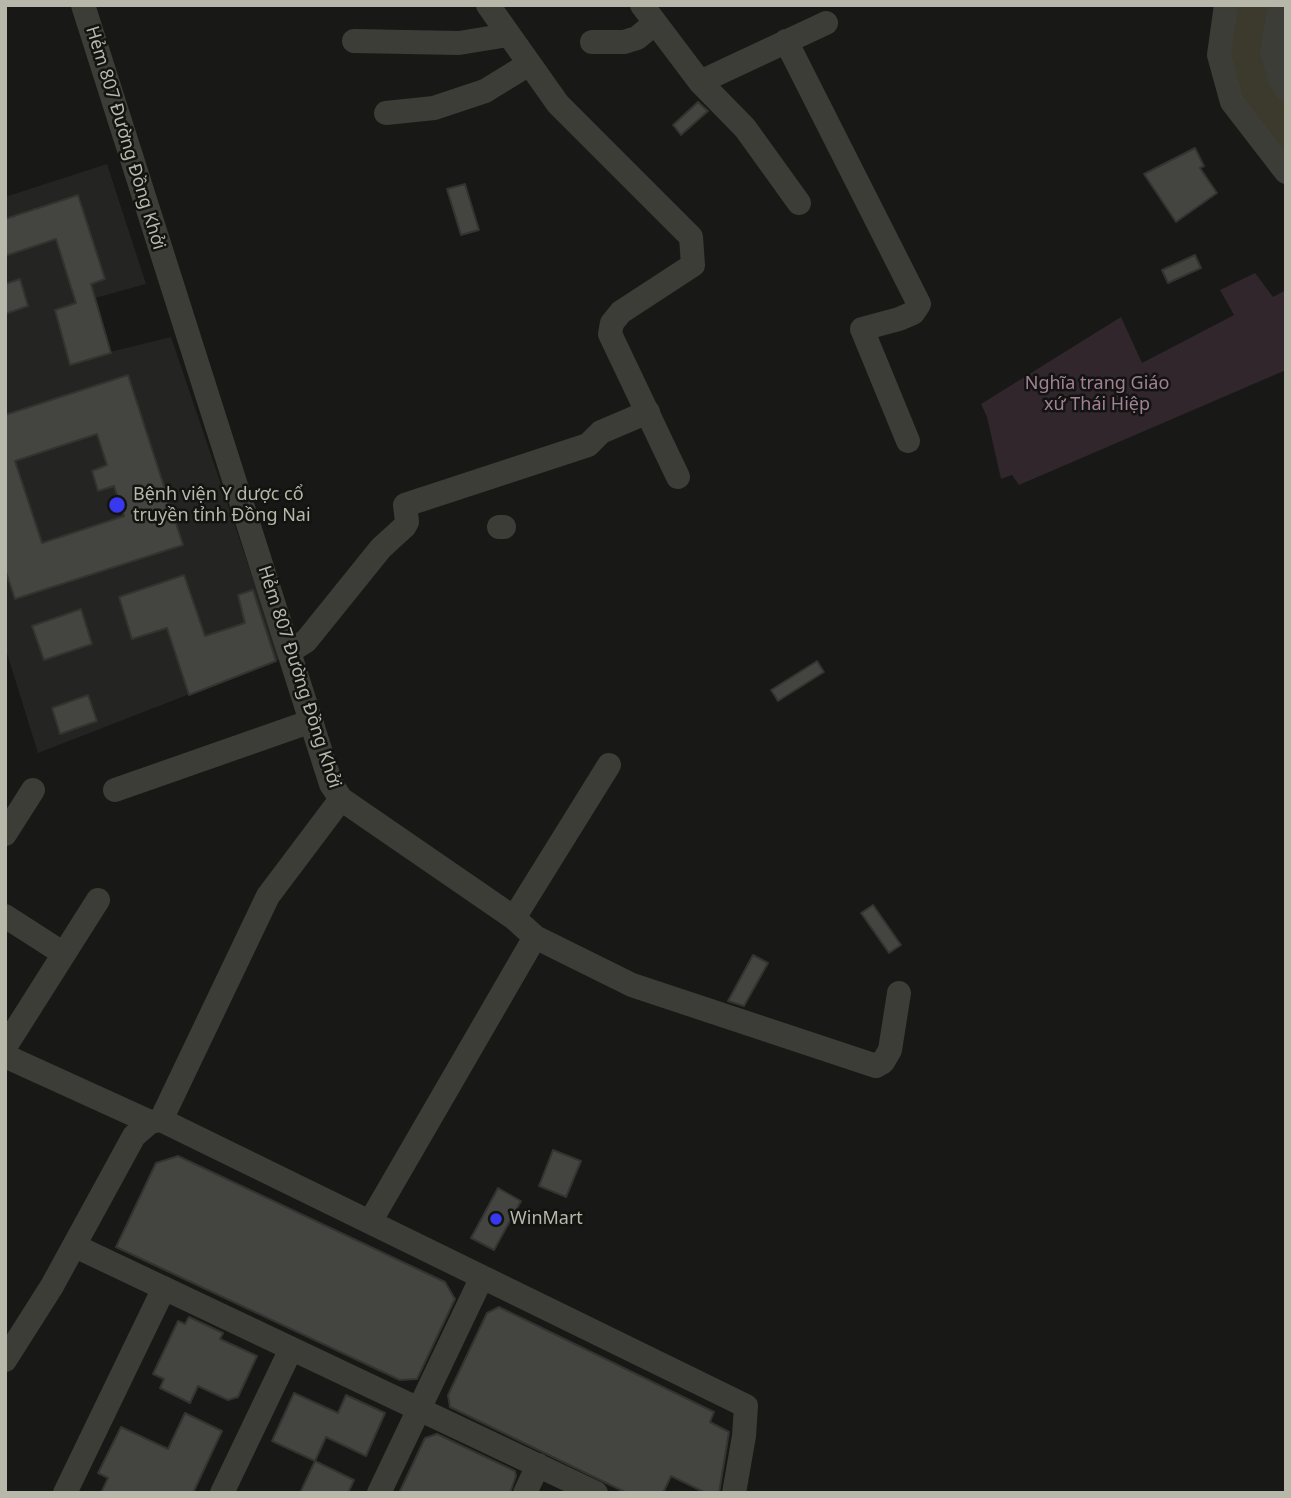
<!DOCTYPE html>
<html>
<head>
<meta charset="utf-8">
<style>
  body { margin:0 }
  #map { position:relative; width:1291px; height:1498px; overflow:hidden; background:#181816; font-family:"Noto Sans",sans-serif }
  canvas { display:block }
  .frame { position:absolute; inset:0; border:7px solid #b7b8a9; pointer-events:none }
</style>
</head>
<body>
<div id="map">
<canvas width="1291" height="1498"></canvas>
<div class="frame"></div>
</div>
<script>
const ctx = document.querySelector('canvas').getContext('2d');
ctx.lineJoin = 'round';
function fill(path, color) { ctx.fillStyle = color; ctx.fill(path, 'evenodd'); }
const poly = rows => new Path2D(rows.map(r => 'M' + r).join(''));
function trace(path, color, width, dash) { ctx.strokeStyle = color; ctx.lineWidth = width; ctx.lineCap = dash ? 'butt' : 'round'; ctx.setLineDash(dash || []); ctx.stroke(path); }
function label(font, color, halo, rows, align = 'center') {
  ctx.font = font + ' "Noto Sans",sans-serif'; ctx.lineWidth = 5; ctx.setLineDash([]); ctx.textBaseline = 'middle'; ctx.strokeStyle = halo; ctx.fillStyle = color; for (const [text, x, y, turn = 0] of rows) {
    ctx.save(); ctx.translate(x, y); ctx.rotate((+turn || 0) * Math.PI / 180); ctx.textAlign = isNaN(turn) ? turn : align; if (halo) ctx.strokeText(text, 0, 0); ctx.fillText(text, 0, 0); ctx.restore();
  }
}
const built = poly([
  [107,164,146,284,95,298,110,352,171,337,280,659,38,753,5,647,5,197]
]);
const green = poly([
  [1255,273,1273,297,1286,290,1286,370,1019,485,1012,475,1001,479,987,417,981,404,1121,317,1142,363,1234,315,1220,290]
]);
const water = poly([
  [1233,5,1274,5,1286,98,1286,162,1237,99,1225,55]
]);
const building = poly([
  [698,102,708,111,681,135,673,125,698,102],
  [1195,148,1204,166,1200,168,1217,193,1176,222,1144,174,1195,148],
  [465,184,479,230,461,235,447,189,465,184],
  [78,195,105,279,91,284,111,353,70,365,55,310,76,303,56,239,5,256,5,219,78,195],
  [1195,255,1201,268,1168,283,1162,270,1195,255],
  [20,279,28,306,5,314,5,284,20,279],
  [128,375,183,545,15,599,5,569,5,415,128,375],
  [97,434,107,465,92,471,98,491,114,486,124,516,42,543,15,461,97,434],
  [184,575,205,636,245,623,238,595,253,590,276,661,189,695,167,628,132,639,119,597,184,575],
  [81,609,92,644,44,660,32,626,81,609],
  [817,661,824,672,778,701,771,690,817,661],
  [88,695,97,721,60,734,52,708,88,695],
  [873,905,901,945,889,953,861,913,873,905],
  [753,955,768,963,744,1006,728,1001,753,955],
  [553,1150,581,1161,566,1197,539,1186,553,1150],
  [178,1156,445,1282,455,1299,417,1379,400,1380,116,1247,156,1163,178,1156],
  [498,1188,521,1201,494,1250,471,1238,498,1188],
  [499,1307,714,1412,710,1422,729,1432,719,1493,706,1493,671,1476,663,1493,627,1493,450,1407,448,1395,487,1313,499,1307],
  [189,1317,223,1333,220,1339,257,1356,238,1397,228,1400,198,1386,190,1403,160,1388,164,1379,153,1374,178,1321,185,1324,189,1317],
  [294,1393,338,1413,346,1395,385,1413,366,1456,326,1437,315,1461,272,1441,294,1393],
  [185,1413,222,1431,193,1493,101,1493,108,1478,98,1473,121,1427,168,1449,185,1413],
  [437,1434,515,1471,516,1476,510,1493,399,1493,425,1438,437,1434],
  [315,1461,354,1480,348,1493,300,1493,315,1461]
]);
const minor = poly([
  [83,5,331,784,341,799,268,896,161,1120],
  [488,5,558,104,691,237,693,265,621,312,612,323,610,334,678,477],
  [642,5,700,82,745,128,799,203],
  [1226,5,1219,55,1232,102,1286,172],
  [1280,5,1272,52,1281,83,1286,89],
  [354,41,459,43,508,35],
  [786,41,919,304,913,313,899,319,862,329,908,441],
  [592,42,624,42,637,38,655,23],
  [700,82,826,23],
  [386,113,434,108,485,91,529,64],
  [499,527,504,527],
  [290,651,306,641,381,548,404,527,407,522,405,505,588,445,601,432,648,412],
  [115,790,312,721],
  [341,799,514,918,535,937,632,985,876,1066,883,1062,890,1050,899,993],
  [5,834,33,790],
  [5,916,64,954],
  [514,918,609,765],
  [5,1047,98,900],
  [5,1056,150,1122],
  [161,1120,746,1406,744,1436,734,1493],
  [370,1222,535,937],
  [75,1246,596,1493],
  [5,1360,52,1286,134,1136,150,1122,161,1120],
  [65,1493,164,1288],
  [222,1493,291,1349],
  [379,1493,482,1277],
  [525,1493,538,1465]
]);
const markers = [
  [117,505,9,"#3838ee"],
  [496,1219,7,"#3838ee"]
];
const streetNames = [
  ["Hẻm 807 Đường Đồng Khởi",125,138,73],
  ["Hẻm 807 Đường Đồng Khởi",299,677,72]
];
const parkNames = [
  ["Nghĩa trang Giáo",1097,384],
  ["xứ Thái Hiệp",1097,405]
];
const poiNames = [
  ["Bệnh viện Y dược cổ",133,495],
  ["truyền tỉnh Đồng Nai",133,516],
  ["WinMart",510,1219]
];
fill(built, '#242522');
fill(green, '#30262c');
fill(water, '#3c392d');
fill(building, '#444540');
trace(building, '#333430', 2);
trace(minor, '#3c3d37', 24);
for (const [x, y, r, color] of markers) { const dot = new Path2D(); dot.arc(x, y, r, 0, 2 * Math.PI); ctx.fillStyle = color; ctx.fill(dot); trace(dot, '#131311', 2.5); }
label('18px', '#b7b8a9', '#131311', streetNames);
label('18px', '#a38095', '#131311', parkNames);
label('18px', '#b7b8a9', '#131311', poiNames, 'left');
</script>
</body>
</html>
